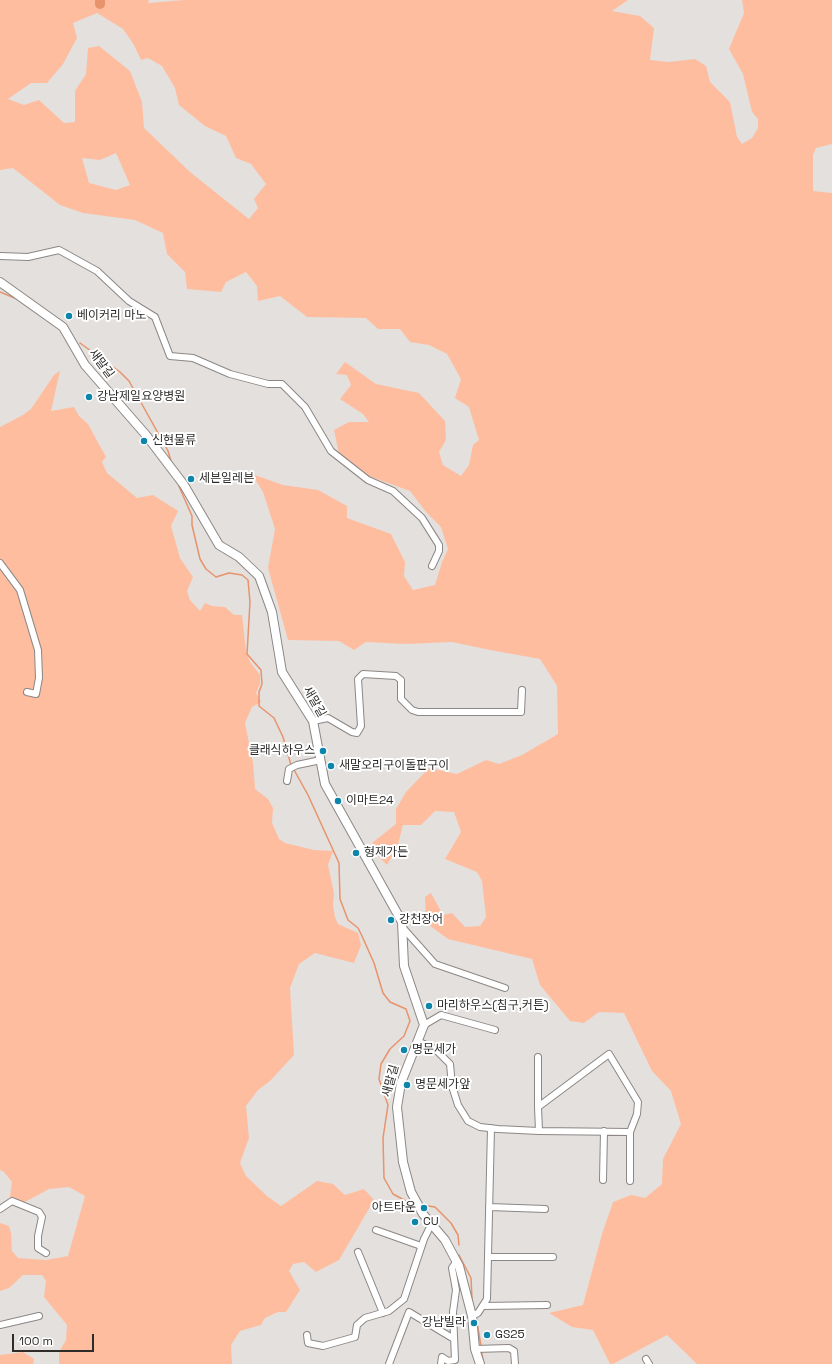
<!DOCTYPE html>
<html>
<head>
<meta charset="utf-8">
<style>
  body { margin:0 }
  #map { position:relative; width:832px; height:1364px; overflow:hidden; background:#e4e0de; font-family:"Space Grotesk",sans-serif }
  canvas { display:block }
  .scale { position:absolute; left:12px; top:1334px; width:82px; height:18px; box-sizing:border-box; border:2px solid #2d2c2b; border-top:0; padding-left:5px; font-size:12px; line-height:14px; white-space:nowrap; color:#2d2c2b; -webkit-text-stroke:3px #fff; paint-order:stroke }
</style>
</head>
<body>
<div id="map">
<canvas width="832" height="1364"></canvas>
<div class="scale">100 m</div>
</div>
<script>
const ctx = document.querySelector('canvas').getContext('2d');
ctx.lineJoin = 'round';
function fill(path, color) { ctx.fillStyle = color; ctx.fill(path, 'evenodd'); }
const poly = rows => new Path2D(rows.map(r => 'M' + r).join(''));
function trace(path, color, width, dash) { ctx.strokeStyle = color; ctx.lineWidth = width; ctx.lineCap = dash ? 'butt' : 'round'; ctx.setLineDash(dash || []); ctx.stroke(path); }
function label(font, color, halo, rows, align = 'center') {
  ctx.font = font + ' "Space Grotesk","Noto Sans KR",sans-serif'; ctx.lineWidth = 4; ctx.setLineDash([]); ctx.textBaseline = 'middle'; ctx.strokeStyle = halo; ctx.fillStyle = color; for (const [text, x, y, turn = 0] of rows) {
    ctx.save(); ctx.translate(x, y); ctx.rotate((+turn || 0) * Math.PI / 180); ctx.textAlign = isNaN(turn) ? turn : align; if (halo) ctx.strokeText(text, 0, 0); ctx.fillText(text, 0, 0); ctx.restore();
  }
}
const green = poly([
  [0,0,149,0,148,3,184,0,628,0,612,11,640,16,654,28,650,60,669,62,695,59,706,66,710,82,730,102,737,137,742,144,752,138,758,128,758,119,752,112,743,74,729,49,744,13,742,0,832,0,832,144,816,148,813,155,813,191,832,193,832,1364,697,1364,667,1335,613,1364,610,1364,593,1330,572,1327,549,1313,583,1305,602,1234,613,1202,631,1195,645,1198,662,1184,663,1159,681,1124,671,1091,652,1071,624,1013,599,1012,584,1023,570,1021,540,985,532,959,448,939,426,923,425,897,431,893,443,915,452,913,465,927,480,926,486,917,482,881,477,872,445,859,461,832,454,812,435,811,421,825,403,825,397,848,387,865,376,854,372,843,396,824,396,809,406,792,429,768,457,774,486,760,499,764,522,755,558,734,557,686,540,659,490,650,452,642,406,644,366,642,354,650,339,641,288,640,268,568,275,529,263,492,252,474,283,485,318,490,347,506,347,518,391,534,405,562,404,576,413,590,435,585,442,562,448,549,441,527,426,512,410,491,363,474,339,454,334,430,349,422,369,422,363,414,340,399,351,385,347,375,336,374,345,362,376,384,419,393,445,421,446,440,439,452,443,465,461,476,469,465,473,445,479,440,469,407,455,398,461,379,447,354,429,345,410,342,400,329,378,329,366,318,307,317,280,296,258,301,257,286,246,272,226,282,221,292,187,289,185,272,167,254,163,233,135,220,83,213,60,205,13,168,0,170],
  [97,13,123,29,134,45,141,60,148,58,162,66,175,88,179,105,205,126,226,136,236,158,251,164,266,184,254,199,258,208,249,219,190,172,144,128,142,102,130,71,99,46,88,48,86,74,75,91,75,122,64,123,39,100,24,105,8,99,31,83,47,83,63,64,77,38,73,23],
  [116,153,130,185,116,190,89,183,82,158,100,160],
  [60,371,51,411,74,407,79,416,88,424,106,457,102,462,107,473,137,498,153,495,178,511,171,526,180,558,193,577,187,591,190,600,200,611,205,603,212,606,225,607,234,615,242,615,246,651,250,662,260,675,260,684,256,693,261,702,252,707,245,723,253,763,255,789,268,799,273,808,272,823,279,839,285,843,314,850,333,851,328,865,334,893,333,905,335,917,338,924,358,933,361,945,354,963,315,953,299,964,290,988,294,1055,270,1081,258,1090,246,1106,249,1138,240,1163,246,1176,267,1196,281,1206,317,1181,333,1184,345,1195,364,1189,374,1200,339,1260,316,1272,304,1262,293,1264,289,1271,300,1290,286,1312,278,1312,265,1318,261,1325,240,1331,231,1345,232,1364,59,1364,59,1352,66,1340,67,1325,44,1297,46,1281,42,1275,23,1275,9,1288,0,1291,0,1223,9,1226,11,1233,12,1251,18,1258,46,1260,68,1256,85,1196,69,1187,49,1189,25,1202,10,1197,12,1182,4,1172,0,1170,0,427,23,415,31,409,54,375],
  [23,1352,34,1359,33,1364,0,1364,0,1355]
]);
const stream = poly([
  [0,292,17,299],
  [80,343,120,372,129,381,168,451,171,461],
  [178,484,192,516,192,525,200,559,206,569,216,577,229,573,242,575,248,580,250,602,247,654,261,670,262,684,259,692,259,706,274,718,283,737,291,765],
  [293,768,308,795,339,863,340,899,348,920,358,928,362,936,374,963,383,993,390,1002,406,1009,410,1021,404,1036,390,1049,381,1064,379,1079,388,1105,383,1138,384,1178,393,1194,408,1202],
  [428,1206,435,1207,451,1223,458,1235,459,1245],
  [459,1255,471,1278,472,1299],
  [477,1323,481,1346],
  [481,1350,484,1364]
]);
const river = poly([
  [100,0,100,4]
]);
const minor = poly([
  [0,256,28,257,59,250,97,271,129,301,155,317,170,356,193,358,230,374,268,384,282,384,305,407,331,451,368,480,393,491,422,518,439,545,439,551,432,566],
  [0,563,20,590,38,650,39,678,36,694,27,692],
  [313,721,328,718,352,732,357,733,361,726,358,679,363,674,396,676,401,680,401,699,412,710,418,712,521,712,522,690],
  [287,781,289,769,297,765,321,760],
  [403,928,435,964,505,988],
  [424,1025,441,1015,495,1030],
  [417,1041,435,1049,450,1064,452,1086,458,1105,468,1121,480,1127,498,1129,539,1131,630,1132],
  [538,1057,538,1107],
  [539,1131,538,1107,609,1054,638,1102,637,1114,630,1132,630,1181],
  [603,1180,604,1131],
  [489,1207,545,1209],
  [0,1209,12,1201,39,1212,42,1217,38,1236,38,1248,46,1253],
  [376,1230,421,1246],
  [358,1252,383,1313],
  [488,1257,553,1257],
  [483,1306,547,1305],
  [472,1316,478,1313,487,1299,491,1128],
  [0,1325,39,1316],
  [307,1335,308,1343,323,1346,355,1337,357,1325,365,1318,389,1311,404,1299,424,1239,432,1223],
  [475,1349,509,1348,514,1351,515,1364],
  [646,1359,649,1364],
  [389,1364,409,1312,454,1339],
  [441,1364,442,1357,448,1361,455,1360,453,1312,456,1290,452,1268,456,1262]
]);
const tertiary = poly([
  [0,282,63,327,85,365,146,435,184,485,219,545,239,557,259,576,272,612,282,672,313,721,325,784,402,922,404,966,424,1025,401,1083,397,1107,403,1162,411,1192,423,1214,445,1240,459,1266,472,1316,475,1349,480,1364]
]);
const markers = [
  [69,316,4,"#0d86aa"],
  [89,397,4,"#0d86aa"],
  [144,441,4,"#0d86aa"],
  [191,479,4,"#0d86aa"],
  [323,751,4,"#0d86aa"],
  [331,766,4,"#0d86aa"],
  [338,801,4,"#0d86aa"],
  [356,853,4,"#0d86aa"],
  [391,920,4,"#0d86aa"],
  [429,1006,4,"#0d86aa"],
  [404,1050,4,"#0d86aa"],
  [407,1085,4,"#0d86aa"],
  [424,1208,4,"#0d86aa"],
  [415,1222,4,"#0d86aa"],
  [474,1323,4,"#0d86aa"],
  [487,1335,4,"#0d86aa"]
];
const poiNames = [
  ["베이커리 마노",77,316],
  ["강남제일요양병원",97,397],
  ["신현물류",152,441],
  ["세븐일레븐",199,479],
  ["클래식하우스",315,751,"right"],
  ["새말오리구이돌판구이",339,766],
  ["이마트24",346,801],
  ["형제가든",364,853],
  ["강천장어",399,920],
  ["마리하우스(침구,커튼)",437,1006],
  ["명문세가",412,1050],
  ["명문세가앞",415,1085],
  ["아트타운",416,1208,"right"],
  ["CU",423,1222],
  ["강남빌라",466,1323,"right"],
  ["GS25",495,1335]
];
const streetNames = [
  ["새말길",101,364,53],
  ["새말길",314,702,60],
  ["새말길",391,1081,-75]
];
fill(green, '#ffbd9f');
trace(stream, '#e7936b', 1.5);
trace(river, '#e7936b', 10);
trace(minor, '#8b8785', 8);
trace(tertiary, '#8b8785', 10);
trace(minor, '#fff', 6);
trace(tertiary, '#fff', 8);
for (const [x, y, r, color] of markers) { const dot = new Path2D(); dot.arc(x, y, r, 0, 2 * Math.PI); ctx.fillStyle = color; ctx.fill(dot); trace(dot, '#fff', 1.5); }
label('12px', '#2d2c2b', '#fff', poiNames, 'left');
label('12px', '#2d2c2b', '#fff', streetNames);
</script>
</body>
</html>
